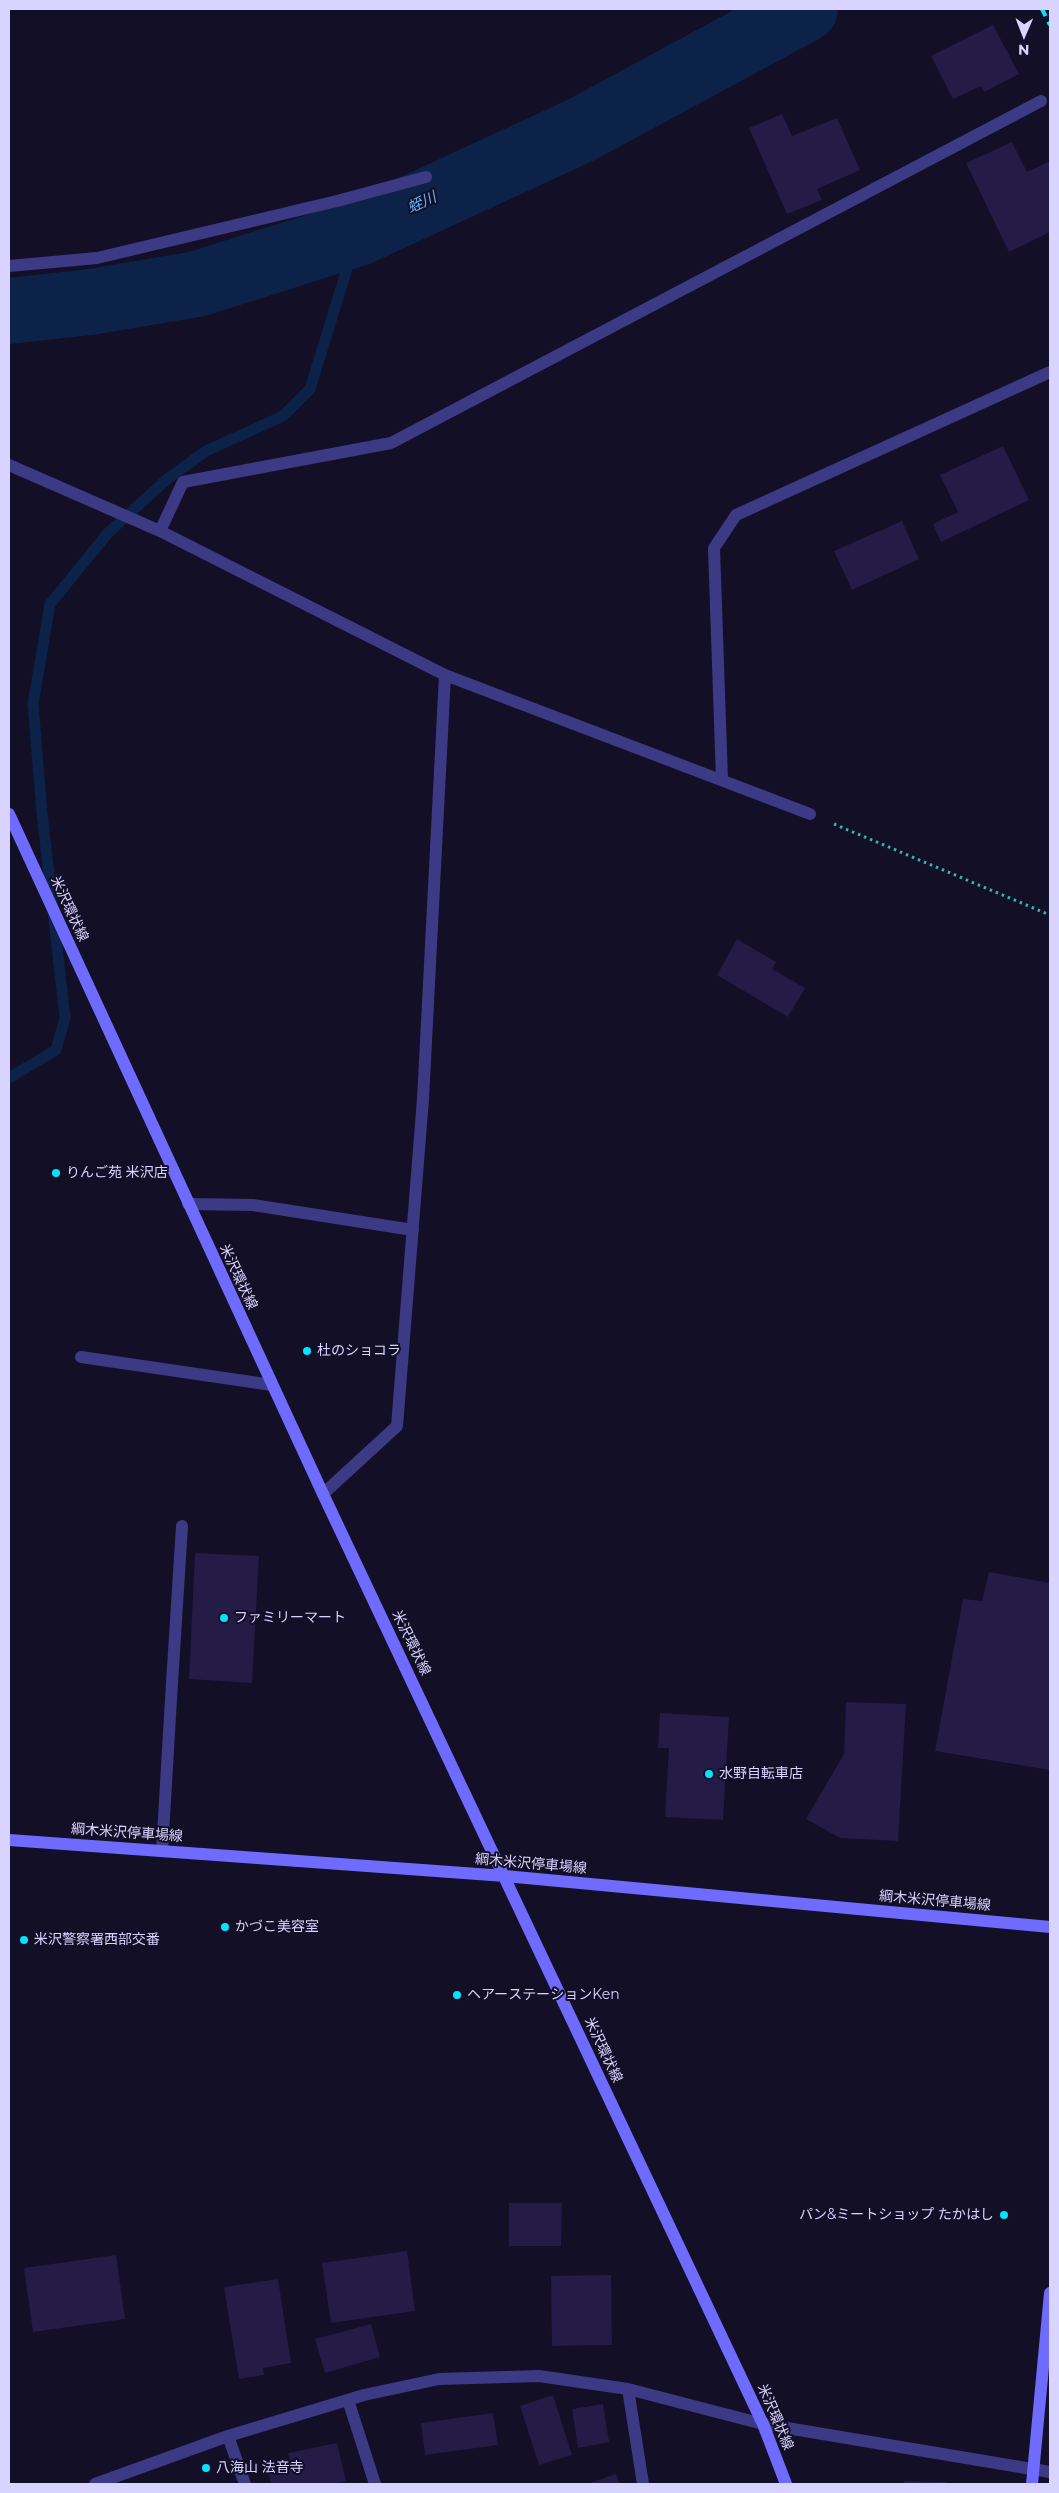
<!DOCTYPE html>
<html>
<head>
<meta charset="utf-8">
<style>
  body { margin:0 }
  #map { position:relative; width:1059px; height:2493px; overflow:hidden; background:#130f26; font-family:Montserrat,sans-serif }
  canvas { display:block }
  .frame { position:absolute; inset:0; border:10px solid #d9d4ff; pointer-events:none }
  .north { position:absolute; left:999px; top:10px; width:50px; height:50px; -webkit-text-stroke:4px #130f26; paint-order:stroke; rotate:181deg; font-size:14px; font-weight:700; line-height:20px; text-align:center; color:#d9d4ff }
  .north::after { content:''; display:block; margin:auto; width:18px; height:22px; background:#d9d4ff; clip-path:polygon(50% 0,100% 100%,50% 72%,0 100%) }
</style>
</head>
<body>
<div id="map">
<canvas width="1059" height="2493"></canvas>
<div class="frame"></div>
<div class="north">N</div>
</div>
<script>
const ctx = document.querySelector('canvas').getContext('2d');
ctx.lineJoin = 'round';
const poly = rows => new Path2D(rows.map(r => 'M' + r).join(''));
function trace(path, color, width, dash) { ctx.strokeStyle = color; ctx.lineWidth = width; ctx.lineCap = dash ? 'butt' : 'round'; ctx.setLineDash(dash || []); ctx.stroke(path); }
function fill(path, color) { ctx.fillStyle = color; ctx.fill(path, 'evenodd'); }
function label(font, color, halo, rows, align = 'center') {
  ctx.font = font + ' Montserrat,"Noto Sans JP",sans-serif'; ctx.lineWidth = 4; ctx.setLineDash([]); ctx.textBaseline = 'middle'; ctx.strokeStyle = halo; ctx.fillStyle = color; for (const [text, x, y, turn = 0] of rows) {
    ctx.save(); ctx.translate(x, y); ctx.rotate((+turn || 0) * Math.PI / 180); ctx.textAlign = isNaN(turn) ? turn : align; if (halo) ctx.strokeText(text, 0, 0); ctx.fillText(text, 0, 0); ctx.restore();
  }
}
const stream = poly([
  [9,1078,56,1050,65,1018,42,813,33,704,50,604,108,533,166,480,206,451,283,416,310,389,358,233]
]);
const river = poly([
  [9,311,90,302,197,284,358,233,581,130,805,9]
]);
const building = poly([
  [993,25,1019,74,984,92,981,86,953,99,931,56],
  [782,114,792,136,837,118,860,170,817,189,822,200,787,214,749,128],
  [1012,142,1027,172,1050,161,1050,232,1009,252,966,163],
  [1003,446,1029,500,941,542,933,524,958,512,940,475],
  [902,521,919,559,852,590,834,551],
  [737,939,776,962,772,969,805,988,788,1017,717,975],
  [195,1553,259,1556,252,1683,189,1679],
  [989,1572,1050,1583,1050,1770,935,1751,963,1599,982,1601],
  [846,1702,906,1704,898,1841,840,1838,806,1819,844,1754],
  [660,1713,729,1717,723,1820,665,1817,669,1748,658,1748],
  [509,2203,562,2203,561,2246,509,2246],
  [407,2251,415,2311,331,2323,322,2263],
  [116,2255,125,2319,33,2332,24,2268],
  [611,2275,612,2345,552,2346,551,2276],
  [278,2279,291,2363,263,2368,264,2375,239,2379,224,2287],
  [371,2324,380,2357,325,2373,315,2339],
  [553,2395,572,2455,539,2465,520,2406],
  [603,2404,609,2442,578,2448,572,2409],
  [493,2413,498,2445,425,2455,421,2423],
  [337,2443,346,2481,333,2484,271,2484,268,2470,291,2464,288,2453],
  [616,2474,620,2484,587,2484],
  [904,2481,947,2482,947,2484,904,2484]
]);
const path = poly([
  [834,824,1050,915]
]);
const lane = poly([
  [171,1699,182,1526]
]);
const street = poly([
  [9,266,97,258,337,201,426,177],
  [9,465,160,531,445,675,810,814],
  [160,531,183,482,391,443,1041,101],
  [722,780,714,548,736,515,1050,372],
  [188,1204,253,1205,413,1230],
  [81,1357,272,1385],
  [323,1494,397,1426,423,1099,445,675],
  [162,1851,171,1699],
  [628,2389,643,2484],
  [348,2400,375,2484],
  [228,2436,245,2484],
  [95,2484,228,2436,364,2395,439,2379,539,2376,628,2389,763,2424,1050,2472]
]);
const secondary = poly([
  [9,814,323,1494,763,2424,786,2484],
  [9,1840,505,1876,1050,1927],
  [1032,2484,1050,2293]
]);
const rail = poly([
  [1042,9,1050,25]
]);
const markers = [
  [56,1173,5,"#00e5ff"],
  [307,1351,5,"#00e5ff"],
  [224,1618,5,"#00e5ff"],
  [709,1774,5,"#00e5ff"],
  [225,1927,5,"#00e5ff"],
  [24,1940,5,"#00e5ff"],
  [457,1995,5,"#00e5ff"],
  [1004,2215,5,"#00e5ff"],
  [206,2468,5,"#00e5ff"]
];
const streetNames = [
  ["米沢環状線",69,909,65],
  ["米沢環状線",238,1277,65],
  ["米沢環状線",411,1643,64],
  ["綱木米沢停車場線",127,1833,4],
  ["綱木米沢停車場線",531,1864,5],
  ["綱木米沢停車場線",935,1901,5],
  ["米沢環状線",603,2050,65],
  ["米沢環状線",775,2417,67]
];
const poiNames = [
  ["りんご苑 米沢店",66,1173],
  ["杜のショコラ",317,1351],
  ["ファミリーマート",234,1618],
  ["水野自転車店",719,1774],
  ["かづこ美容室",235,1927],
  ["米沢警察署西部交番",34,1940],
  ["ヘアーステーションKen",467,1995],
  ["パン&ミートショップ たかはし",994,2215,"right"],
  ["八海山 法音寺",216,2468]
];
const waterNames = [
  ["蛭川",422,203,-25]
];
trace(stream, '#0c2248', 11);
trace(river, '#0c2248', 66);
fill(building, '#241b47');
trace(path, '#2fb8b0', 3, [2.5, 4]);
trace(lane, '#3d3a85', 12);
trace(street, '#3d3a85', 12);
trace(secondary, '#6f6bff', 12);
trace(rail, '#00e5ff', 4, [8, 6]);
for (const [x, y, r, color] of markers) { const dot = new Path2D(); dot.arc(x, y, r, 0, 2 * Math.PI); ctx.fillStyle = color; ctx.fill(dot); trace(dot, '#130f26', 2); }
label('14px', '#d9d4ff', '#130f26', streetNames);
label('14px', '#d9d4ff', '#130f26', poiNames, 'left');
label('italic 15px', '#62b6ff', '#130f26', waterNames);
</script>
</body>
</html>
